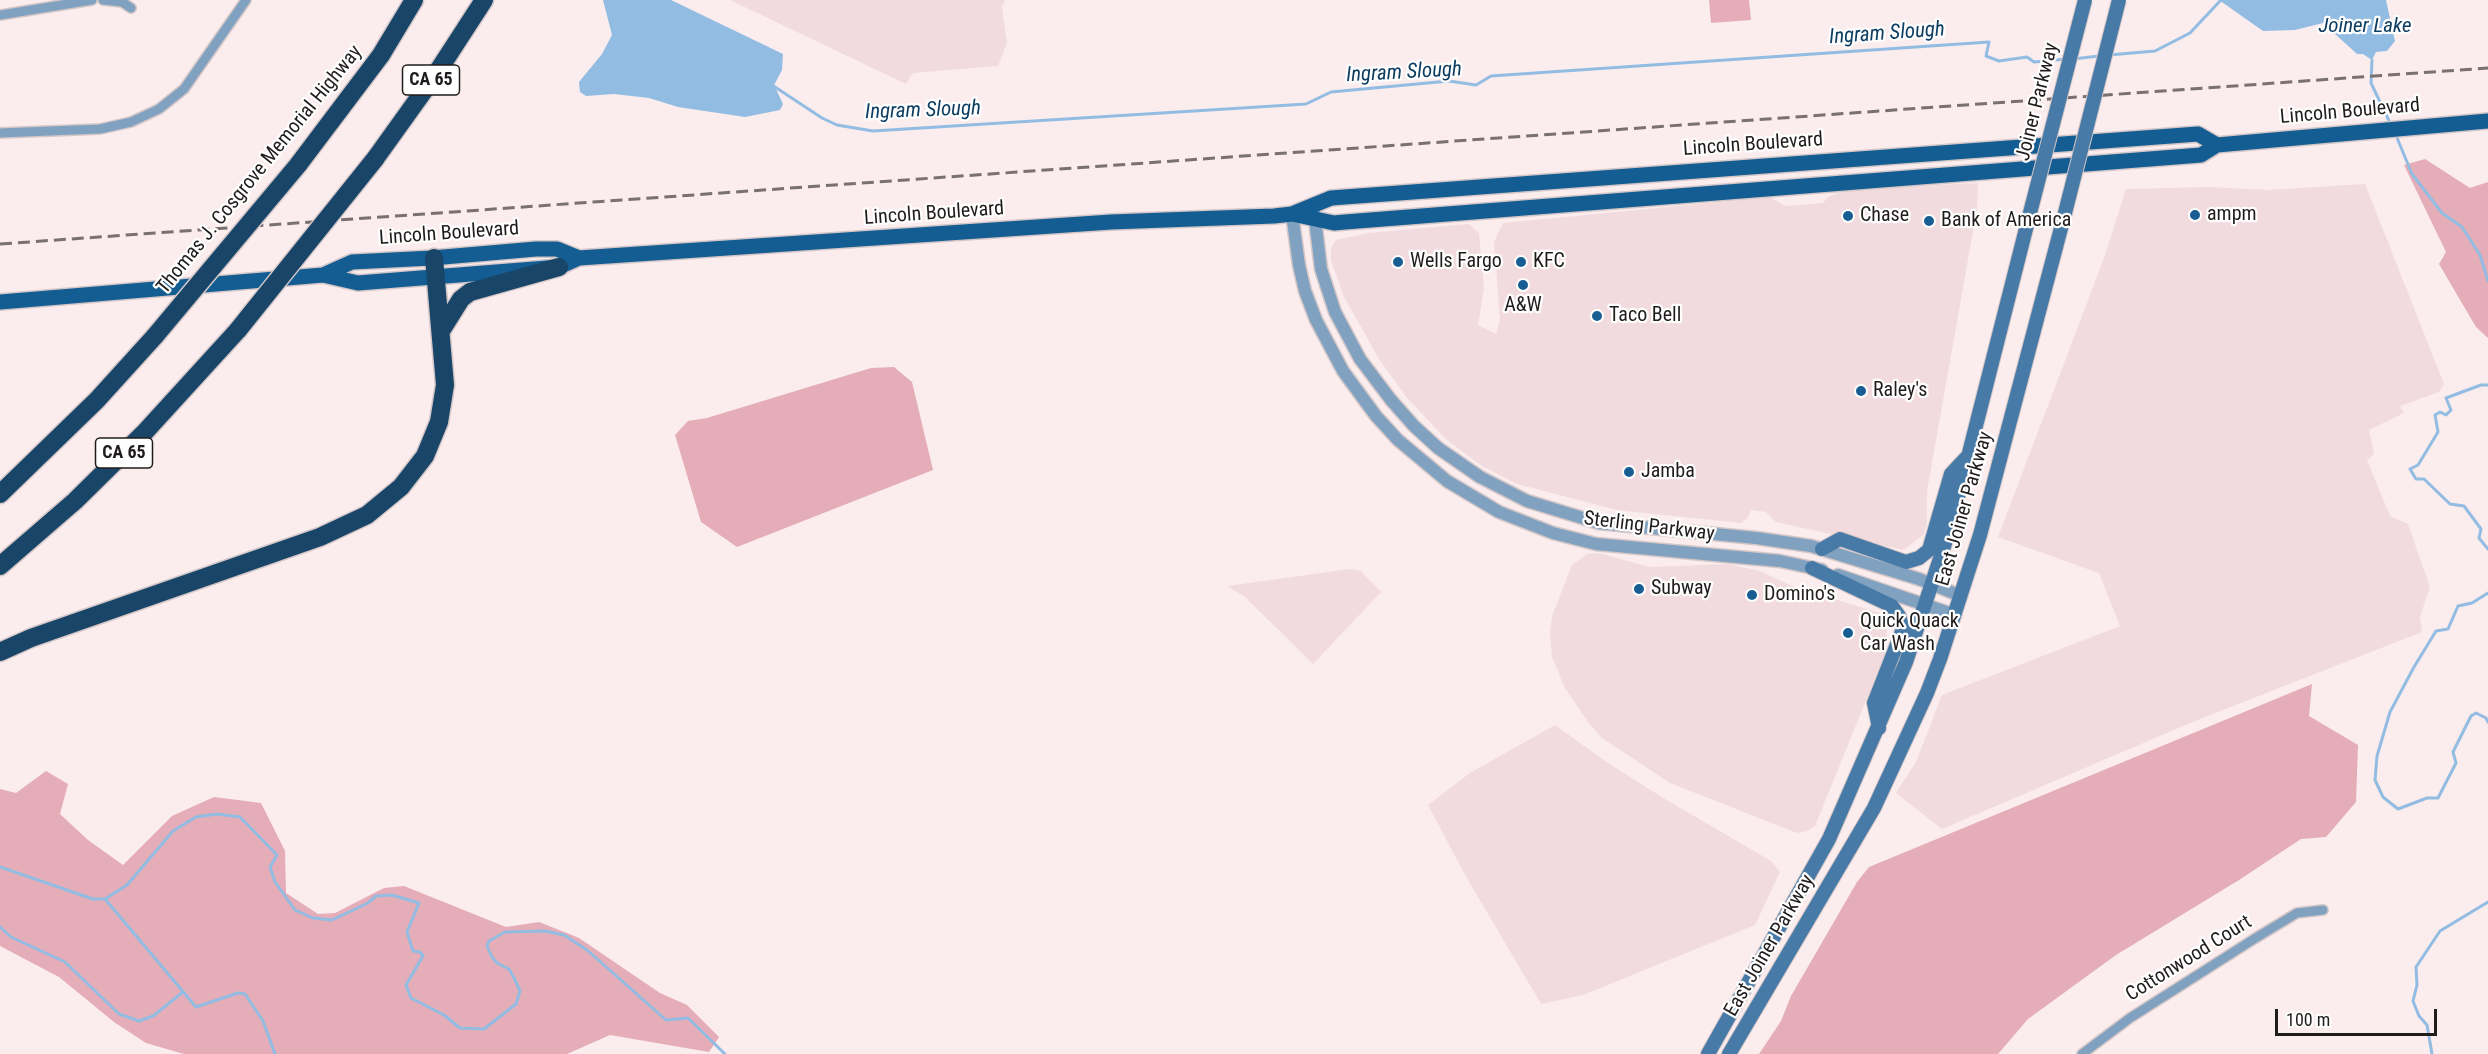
<!DOCTYPE html>
<html>
<head>
<meta charset="utf-8">
<style>
  body { margin:0 }
  #map { position:relative; width:2488px; height:1054px; overflow:hidden; background:#fbecee; font-family:"Roboto Condensed",sans-serif }
  canvas { display:block }
  .scale { position:absolute; left:2275px; top:1009px; width:162px; height:27px; box-sizing:border-box; border:3px solid #211c1c; border-top:0; padding-left:8px; font-size:18px; line-height:21px; white-space:nowrap; color:#211c1c; -webkit-text-stroke:4px #fefefe; paint-order:stroke }
</style>
</head>
<body>
<div id="map">
<canvas width="2488" height="1054"></canvas>
<div class="scale">100 m</div>
</div>
<script>
const ctx = document.querySelector('canvas').getContext('2d');
ctx.lineJoin = 'round';
function fill(path, color) { ctx.fillStyle = color; ctx.fill(path, 'evenodd'); }
const poly = rows => new Path2D(rows.map(r => 'M' + r).join(''));
function trace(path, color, width, dash) { ctx.strokeStyle = color; ctx.lineWidth = width; ctx.lineCap = dash ? 'butt' : 'round'; ctx.setLineDash(dash || []); ctx.stroke(path); }
function label(font, color, halo, rows, align = 'center') {
  ctx.font = font + ' "Roboto Condensed",sans-serif'; ctx.lineWidth = 4.5; ctx.setLineDash([]); ctx.textBaseline = 'middle'; ctx.strokeStyle = halo; ctx.fillStyle = color; for (const [text, x, y, turn = 0] of rows) {
    ctx.save(); ctx.translate(x, y); ctx.rotate((+turn || 0) * Math.PI / 180); ctx.textAlign = isNaN(turn) ? turn : align; if (halo) ctx.strokeText(text, 0, 0); ctx.fillText(text, 0, 0); ctx.restore();
  }
}
const built = poly([
  [730,0,1005,0,1002,7,1007,43,998,66,913,73,906,84],
  [1978,183,1977,209,1927,491,1927,523,1924,534,1904,550,1776,522,1766,512,1751,510,1748,518,1741,523,1617,510,1517,484,1482,466,1447,440,1407,398,1379,359,1344,297,1331,260,1331,248,1336,240,1369,233,1469,224,1479,233,1484,288,1478,325,1496,334,1500,320,1494,242,1503,223,1770,197,1785,206,1823,203,1828,197,1845,190],
  [2365,184,2444,384,2439,392,2400,406,2404,413,2369,430,2374,454,2367,460,2390,516,2408,524,2430,587,2420,617,2422,632,2195,721,1942,829,1896,793,1916,762,1942,695,2120,626,2099,573,1998,537,2104,258,2126,189,2208,187,2269,190],
  [1599,553,1649,567,1728,564,1760,571,1792,586,1880,613,1887,622,1886,651,1815,826,1807,831,1797,833,1670,783,1602,738,1588,722,1565,688,1552,657,1550,633,1552,616,1572,565,1587,554],
  [1350,569,1361,571,1381,592,1313,664,1245,597,1227,586],
  [1555,725,1608,763,1665,799,1771,861,1780,872,1755,925,1583,995,1541,1004,1464,873,1428,805,1470,773]
]);
const green = poly([
  [1709,0,1749,0,1751,20,1711,23],
  [2425,159,2470,188,2488,182,2488,338,2476,327,2439,264,2446,252,2404,165],
  [894,367,912,382,933,470,737,547,701,522,675,435,688,421,707,418,871,368],
  [2312,684,2309,716,2358,745,2356,802,2326,837,2301,839,2239,880,2116,955,2028,1019,1998,1054,1759,1054,1781,1021,1791,996,1857,882,1869,867],
  [46,771,68,784,60,814,88,840,123,865,172,816,214,797,261,803,285,851,286,893,318,914,335,913,384,888,404,886,506,927,539,922,579,938,660,993,687,1005,719,1037,709,1052,610,1035,567,1054,184,1054,146,1043,114,1022,59,977,0,946,0,789,16,793]
]);
const water = poly([
  [603,0,671,0,783,54,782,70,774,85,783,104,780,110,745,117,678,107,649,98,614,94,586,96,580,92,579,82,602,54,612,35],
  [2219,0,2386,0,2395,41,2387,51,2376,52,2372,60,2363,54,2357,54,2323,23,2295,30,2263,31]
]);
const stream = poly([
  [2109,55,2155,51,2190,33,2220,1],
  [2073,59,2099,56],
  [2372,60,2371,83,2391,125],
  [772,85,822,118,837,125,873,131,1306,104,1331,92,1449,81,1476,85,1491,76,1989,42,1986,56,1999,61,2027,57,2034,62,2066,59],
  [2395,133,2412,174,2442,213,2462,227,2480,255,2488,281],
  [2488,385,2481,385,2446,398,2451,410,2446,415,2440,412,2435,415,2438,432,2418,465,2410,469,2416,479,2424,479,2450,504,2464,506,2481,529,2479,538,2488,549],
  [2488,593,2472,603,2458,606,2448,629,2436,631,2414,667,2390,712,2377,756,2375,780,2383,797,2398,809,2427,798,2438,798,2456,763,2453,752,2471,716,2476,713,2486,718,2488,722],
  [0,867,93,899,105,899,127,885,173,831,196,817,217,814,240,817,277,855,270,867,275,882,295,910,313,918,332,920,368,903,376,896,392,895,419,903,407,932,413,951,420,952,423,956,406,985,411,998,444,1015,460,1028,484,1029,516,1004,520,991,514,978,509,969,497,963,492,957,487,946,489,941,505,932,545,931,564,935,587,950,666,1020,688,1018,725,1054],
  [105,899,196,1007,238,993,245,994,263,1021,275,1054],
  [0,927,11,937,65,962,119,1014,139,1021,153,1016,183,992],
  [2432,1054,2427,1025,2419,1016,2413,1001,2417,985,2416,967,2440,931,2488,902]
]);
const minor = poly([
  [103,0,122,2,131,8],
  [0,15,92,0],
  [0,133,100,129,131,122,159,109,184,89,246,0],
  [2082,1054,2130,1018,2254,939,2297,913,2323,910]
]);
const tertiary = poly([
  [1314,211,1321,269,1335,312,1360,359,1391,400,1414,426,1438,448,1480,477,1527,501,1599,523,1756,538,1811,546,1919,579,1961,596],
  [1292,214,1299,265,1305,291,1316,320,1343,371,1376,416,1398,440,1447,481,1499,512,1553,533,1596,544,1780,561,1822,570],
  [1838,575,1955,615]
]);
const secondary = poly([
  [1822,549,1840,539,1906,562,1919,558,1929,550,1951,474,1966,458],
  [1812,568,1892,606,1899,616,1903,629,1874,703,1879,728],
  [1708,1054,1829,839,1906,662,1950,528,2030,213],
  [1729,1054,1874,808,1927,693,1940,659,1980,535,2065,213]
]);
const primary = poly([
  [1292,214,1334,223,1345,222,2201,155,2217,145,2488,121],
  [323,275,352,262,432,258,536,249,557,249,579,258],
  [0,302,323,275,358,283,559,267,579,258,1111,222,1274,216,1292,214,1331,198,2198,134,2217,145]
]);
const motorway = poly([
  [375,159,436,74,484,0],
  [298,165,381,55,414,0],
  [441,331,461,299,470,292,559,267],
  [0,494,97,400,155,336],
  [0,566,75,501,144,433,238,330],
  [0,652,31,638,320,537,367,515,401,487,425,456,439,422,445,385,434,258]
]);
const rail = poly([
  [0,244,2488,68]
]);
const secondaryBridge = poly([
  [2030,213,2085,0],
  [2065,213,2119,0]
]);
const motorwayBridge = poly([
  [238,330,375,159],
  [155,336,298,165]
]);
const markers = [
  [2195,215,6,"#185e92"],
  [1848,216,6,"#185e92"],
  [1929,221,6,"#185e92"],
  [1398,262,6,"#185e92"],
  [1521,262,6,"#185e92"],
  [1523,285,6,"#185e92"],
  [1597,316,6,"#185e92"],
  [1861,391,6,"#185e92"],
  [1629,472,6,"#185e92"],
  [1639,589,6,"#185e92"],
  [1752,595,6,"#185e92"],
  [1848,633,6,"#185e92"]
];
const shields = [
  [431,80,57],
  [124,453,57]
];
const shieldNames = [
  ["CA 65",431,80],
  ["CA 65",124,453]
];
const streetNames = [
  ["Joiner Parkway",2038,102,-76],
  ["Lincoln Boulevard",2350,112,-5],
  ["Lincoln Boulevard",1753,145,-4],
  ["Thomas J. Cosgrove Memorial Highway",260,170,-51],
  ["Lincoln Boulevard",934,214,-4],
  ["Lincoln Boulevard",449,234,-4],
  ["East Joiner Parkway",1965,509,-74],
  ["Sterling Parkway",1649,527,7],
  ["East Joiner Parkway",1770,946,-60],
  ["Cottonwood Court",2189,959,-32]
];
const poiNames = [
  ["ampm",2207,215],
  ["Chase",1860,216],
  ["Bank of America",1941,221],
  ["Wells Fargo",1410,262],
  ["KFC",1533,262],
  ["A&W",1523,306,"center"],
  ["Taco Bell",1609,316],
  ["Raley's",1873,391],
  ["Jamba",1641,472],
  ["Subway",1651,589],
  ["Domino's",1764,595],
  ["Quick Quack",1860,622],
  ["Car Wash",1860,645]
];
const waterNames = [
  ["Joiner Lake",2365,27],
  ["Ingram Slough",1887,34,-4],
  ["Ingram Slough",1404,73,-3],
  ["Ingram Slough",923,111,-2]
];
fill(built, '#f2dbde');
fill(green, '#e4adb7');
fill(water, '#92bce2');
trace(stream, '#92bce2', 3);
trace(minor, '#d4c7c8', 12);
trace(tertiary, '#d4c7c8', 15);
trace(secondary, '#d4c7c8', 16);
trace(primary, '#d4c7c8', 18);
trace(motorway, '#d4c7c8', 21);
trace(minor, '#80a1c0', 9);
trace(tertiary, '#80a1c0', 12);
trace(secondary, '#477aa6', 14);
trace(primary, '#135d93', 15);
trace(motorway, '#184568', 18);
trace(rail, '#797071', 3, [12, 6]);
trace(secondaryBridge, '#d4c7c8', 16, []);
trace(motorwayBridge, '#d4c7c8', 21, []);
trace(secondaryBridge, '#477aa6', 14);
trace(motorwayBridge, '#184568', 18);
for (const [x, y, r, color] of markers) { const dot = new Path2D(); dot.arc(x, y, r, 0, 2 * Math.PI); ctx.fillStyle = color; ctx.fill(dot); trace(dot, '#fefefe', 2); }
for (const [x, y, w] of shields) { const box = new Path2D(); box.roundRect(x - w / 2, y - 15, w, 30, 4.5); ctx.fillStyle = '#fefefe'; ctx.fill(box); trace(box, '#211c1c', 1.5); }
label('bold 18px', '#211c1c', null, shieldNames);
label('20px', '#211c1c', '#fefefe', streetNames);
label('20px', '#211c1c', '#fefefe', poiNames, 'left');
label('italic 21px', '#0d3d61', '#fefefe', waterNames);
</script>
</body>
</html>
